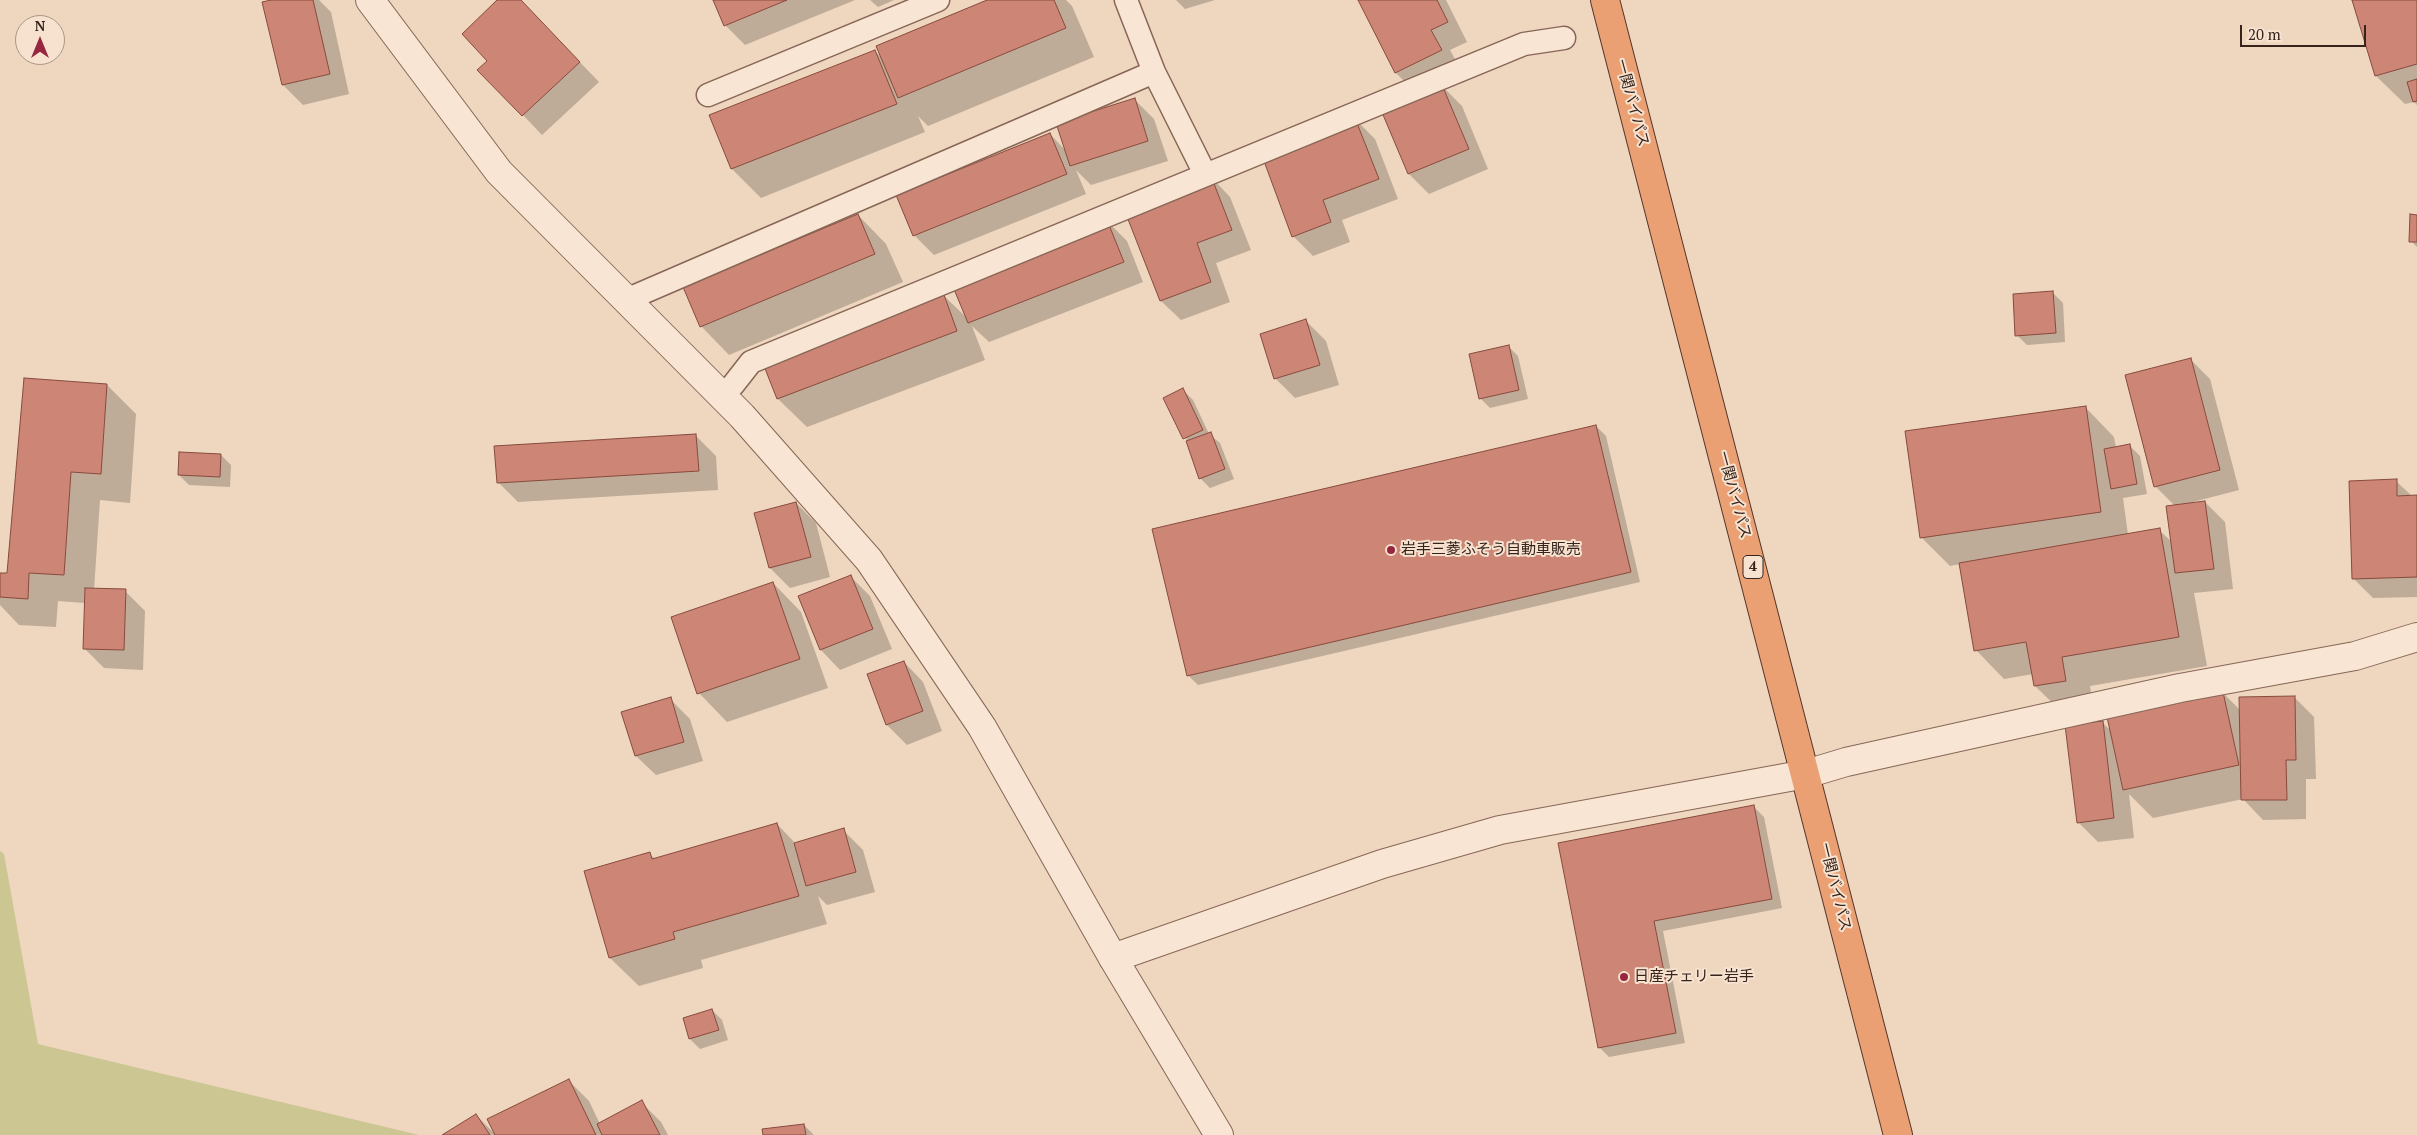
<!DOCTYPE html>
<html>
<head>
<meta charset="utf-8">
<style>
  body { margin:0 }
  #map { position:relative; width:2417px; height:1135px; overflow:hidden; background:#eed6bf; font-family:"PT Serif",serif }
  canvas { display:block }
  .north { position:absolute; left:15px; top:15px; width:50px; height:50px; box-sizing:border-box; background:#f6e2cf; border:1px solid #a99687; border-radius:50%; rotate:0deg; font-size:14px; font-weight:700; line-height:20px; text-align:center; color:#36231c }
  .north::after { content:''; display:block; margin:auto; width:18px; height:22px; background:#972741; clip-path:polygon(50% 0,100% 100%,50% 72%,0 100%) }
  .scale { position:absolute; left:2240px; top:25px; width:126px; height:22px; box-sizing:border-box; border:2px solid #36231c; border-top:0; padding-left:6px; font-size:15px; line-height:18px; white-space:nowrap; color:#36231c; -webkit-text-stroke:4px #f6e2cf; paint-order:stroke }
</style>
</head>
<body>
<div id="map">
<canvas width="2417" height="1135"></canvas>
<div class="north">N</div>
<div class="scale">20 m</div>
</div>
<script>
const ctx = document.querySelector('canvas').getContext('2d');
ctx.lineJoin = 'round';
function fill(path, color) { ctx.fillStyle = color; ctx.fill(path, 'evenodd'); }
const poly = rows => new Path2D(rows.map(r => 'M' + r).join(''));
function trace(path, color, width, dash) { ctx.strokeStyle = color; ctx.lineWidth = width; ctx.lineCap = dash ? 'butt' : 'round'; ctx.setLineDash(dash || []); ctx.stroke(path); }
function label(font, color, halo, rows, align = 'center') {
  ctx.font = font + ' "PT Serif","Noto Sans JP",serif'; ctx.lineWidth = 4; ctx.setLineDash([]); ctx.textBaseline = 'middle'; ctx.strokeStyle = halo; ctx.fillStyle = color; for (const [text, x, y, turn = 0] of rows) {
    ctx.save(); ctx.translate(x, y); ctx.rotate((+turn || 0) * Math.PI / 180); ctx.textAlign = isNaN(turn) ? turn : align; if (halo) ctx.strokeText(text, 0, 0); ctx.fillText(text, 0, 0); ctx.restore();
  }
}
const green = poly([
  [0,851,4,854,38,1044,419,1135,0,1135]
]);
const shadow = poly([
  [276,0,319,0,331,12,349,94,303,105,283,85],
  [499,0,520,0,599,82,542,135,523,115,489,61],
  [715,0,855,0,745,45,725,25],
  [870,0,894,0,878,7],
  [990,0,1066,0,1072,6,1094,57,928,126,918,116,925,132,761,198,732,169,711,116,875,51,884,60],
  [1176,0,1215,0,1185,9],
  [1360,0,1446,0,1467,42,1450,50,1461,70,1416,93,1396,73],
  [2353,0,2417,0,2417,105,2414,102,2405,104,2376,76],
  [1442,86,1462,106,1488,169,1429,194,1409,174,1383,111],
  [1134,99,1154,119,1168,161,1091,185,1076,170,1086,194,934,255,914,235,1050,134,1067,152],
  [1355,119,1375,139,1398,199,1342,220,1350,242,1313,256,1293,236],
  [1211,177,1230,197,1251,250,1216,263,1230,302,1181,320,1161,301],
  [858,215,886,244,903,282,729,355,701,326],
  [2417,216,2417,247,2411,241],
  [1107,221,1127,241,1143,282,989,342,972,326,985,360,807,427,778,399,764,362,942,294,968,319],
  [2053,293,2063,303,2065,342,2027,345,2017,335],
  [1306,321,1326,341,1339,385,1295,398,1275,378],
  [1508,346,1518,356,1528,399,1490,408,1480,398],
  [2190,359,2210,379,2239,490,2189,503,2190,504,2205,502,2225,522,2233,589,2194,593,2207,666,2090,686,2094,709,2064,714,2035,686,2033,674,2004,679,1976,650,1960,564,1950,566,1921,537,2086,408,2114,437,2116,448,2130,446,2140,456,2147,494,2123,498,2128,535,2159,530,2172,542,2175,506,2155,486],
  [25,380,107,385,136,414,130,503,100,500,94,590,125,591,145,611,143,670,104,668,84,648,85,603,58,601,56,627,19,625,0,605,0,574,8,575],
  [1183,390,1193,400,1209,434,1220,443,1234,479,1210,488,1200,478,1188,442,1165,399],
  [1596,426,1606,436,1640,582,1198,685,1188,675],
  [696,436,716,456,718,490,518,502,498,482],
  [221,455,231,465,230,487,189,485,179,475],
  [2396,481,2413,497,2417,497,2417,597,2373,598,2353,578],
  [796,503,816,523,830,577,790,588,770,568],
  [850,576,870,596,892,649,840,670,821,650],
  [773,583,801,612,828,688,727,722,699,693],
  [904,662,923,682,942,731,907,745,887,725,868,675],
  [2223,693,2241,711,2294,697,2314,717,2316,779,2306,779,2306,819,2263,820,2243,799,2153,818,2129,794,2134,838,2098,842,2078,822,2103,723,2111,731],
  [670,699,690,719,703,761,656,775,636,756],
  [1754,807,1764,817,1782,908,1663,931,1685,1043,1609,1057,1599,1047,1559,844],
  [777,824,796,844,843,830,863,850,875,892,827,905,818,896,827,924,701,960,703,968,639,986,610,958,650,854,655,859],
  [712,1010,722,1020,728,1040,700,1049,690,1039,684,1019],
  [569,1081,589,1101,600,1124,641,1102,661,1122,668,1135,497,1135],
  [476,1115,496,1135,444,1135],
  [804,1125,814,1135,764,1135]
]);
const building = poly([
  [271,0,313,0,330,74,282,85,262,2,271,0],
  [497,0,521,0,580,62,522,116,477,70,487,61,462,34,497,0],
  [713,0,787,0,724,26,713,0],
  [987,0,1054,0,1066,28,898,98,876,46,987,0],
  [1358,0,1437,0,1448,22,1431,30,1442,50,1395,73,1358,0],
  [2352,0,2417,0,2417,64,2375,76,2352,0],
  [875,50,897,104,731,169,709,115,875,50],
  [2417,79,2417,101,2413,102,2407,82,2417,79],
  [1442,85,1469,149,1408,174,1381,110,1442,85],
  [1135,98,1148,141,1070,166,1056,123,1135,98],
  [1355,118,1379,179,1323,200,1331,222,1292,237,1261,153,1355,118],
  [1050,133,1067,174,913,236,896,195,1050,133],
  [1211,176,1232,230,1197,243,1211,282,1160,301,1124,209,1211,176],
  [858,214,875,254,700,327,683,287,858,214],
  [2410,214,2417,215,2417,242,2409,242,2410,214],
  [1107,220,1124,262,968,323,951,282,1107,220],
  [2053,291,2056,333,2015,336,2013,294,2053,291],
  [943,292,957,331,777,399,762,361,943,292],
  [1306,319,1320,365,1274,379,1260,334,1306,319],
  [1509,345,1519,390,1479,399,1469,354,1509,345],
  [2191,358,2220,470,2154,487,2125,375,2191,358],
  [24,378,107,384,101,474,71,472,64,575,29,573,28,599,0,597,0,573,7,573,24,378],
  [1183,388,1203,430,1183,439,1163,398,1183,388],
  [2086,406,2101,512,1920,538,1905,431,2086,406],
  [1596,425,1631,572,1187,676,1152,529,1596,425],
  [1211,432,1225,469,1199,479,1186,441,1211,432],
  [696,434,699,471,497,483,494,446,696,434],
  [2130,444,2137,484,2111,489,2104,449,2130,444],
  [179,452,221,454,220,477,178,475,179,452],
  [2397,479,2397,496,2417,495,2417,577,2352,579,2349,481,2397,479],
  [2205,501,2214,569,2175,573,2166,506,2205,501],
  [796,502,811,557,769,568,754,513,796,502],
  [2160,528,2179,637,2062,657,2066,681,2034,686,2026,642,1974,651,1959,563,2160,528],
  [851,575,873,629,820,650,798,596,851,575],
  [773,582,800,659,697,694,671,617,773,582],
  [85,588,126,589,124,650,83,649,85,588],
  [904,661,923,711,886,725,867,674,904,661],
  [2223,692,2239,765,2123,790,2107,717,2223,692],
  [2295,696,2296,760,2286,760,2287,800,2241,800,2239,697,2295,696],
  [671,697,684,742,635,756,621,712,671,697],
  [2103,721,2114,818,2077,823,2065,725,2103,721],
  [1754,805,1772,899,1654,921,1676,1033,1598,1048,1558,843,1754,805],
  [777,823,799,896,673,932,675,939,609,958,584,871,650,852,652,859,777,823],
  [844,828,856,872,806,886,794,843,844,828],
  [712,1009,719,1030,689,1039,683,1018,712,1009],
  [569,1079,596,1135,495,1135,487,1119,569,1079],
  [642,1100,660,1135,602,1135,597,1124,642,1100],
  [476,1114,490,1135,442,1135,476,1114],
  [804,1124,806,1135,763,1135,762,1129,804,1124]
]);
const service = poly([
  [1126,0,1154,72,1205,174],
  [708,95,938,0],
  [626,300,1154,72],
  [733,385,751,362,1524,44,1564,38]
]);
const minor = poly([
  [1113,958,1382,864,1500,830,1806,774,1846,762,2180,688,2355,656,2417,637]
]);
const tertiary = poly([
  [370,0,499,172,742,416,869,560,982,727,1113,958,1219,1135]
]);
const trunk = poly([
  [1605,0,1898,1135]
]);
const markers = [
  [1391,550,5,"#972741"],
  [1624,977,5,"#972741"]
];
const shields = [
  [1753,567,20]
];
const shieldNames = [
  ["4",1753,567]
];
const streetNames = [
  ["一関バイパス",1632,103,75],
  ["一関バイパス",1734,495,75],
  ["一関バイパス",1835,887,76]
];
const poiNames = [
  ["岩手三菱ふそう自動車販売",1401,550],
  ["日産チェリー岩手",1634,977]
];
fill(green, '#ccc693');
fill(shadow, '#0003');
fill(building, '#cd8675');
trace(building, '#874a3d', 1);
trace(service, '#876657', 25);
trace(minor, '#876657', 30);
trace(tertiary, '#876657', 30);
trace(trunk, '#55362c', 30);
trace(service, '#f9e5d3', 22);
trace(minor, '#f9e5d3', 28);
trace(tertiary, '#f9e5d3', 28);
trace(trunk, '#eaa072', 28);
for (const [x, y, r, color] of markers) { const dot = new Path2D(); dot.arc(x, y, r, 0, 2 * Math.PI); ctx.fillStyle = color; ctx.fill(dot); trace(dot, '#f6e2cf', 2); }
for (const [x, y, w] of shields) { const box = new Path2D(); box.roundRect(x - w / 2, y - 11.5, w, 23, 4); ctx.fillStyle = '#f6e2cf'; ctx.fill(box); trace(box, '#36231c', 1); }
label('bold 14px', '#36231c', null, shieldNames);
label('15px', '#36231c', '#f6e2cf', streetNames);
label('15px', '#36231c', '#f6e2cf', poiNames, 'left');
</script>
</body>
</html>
